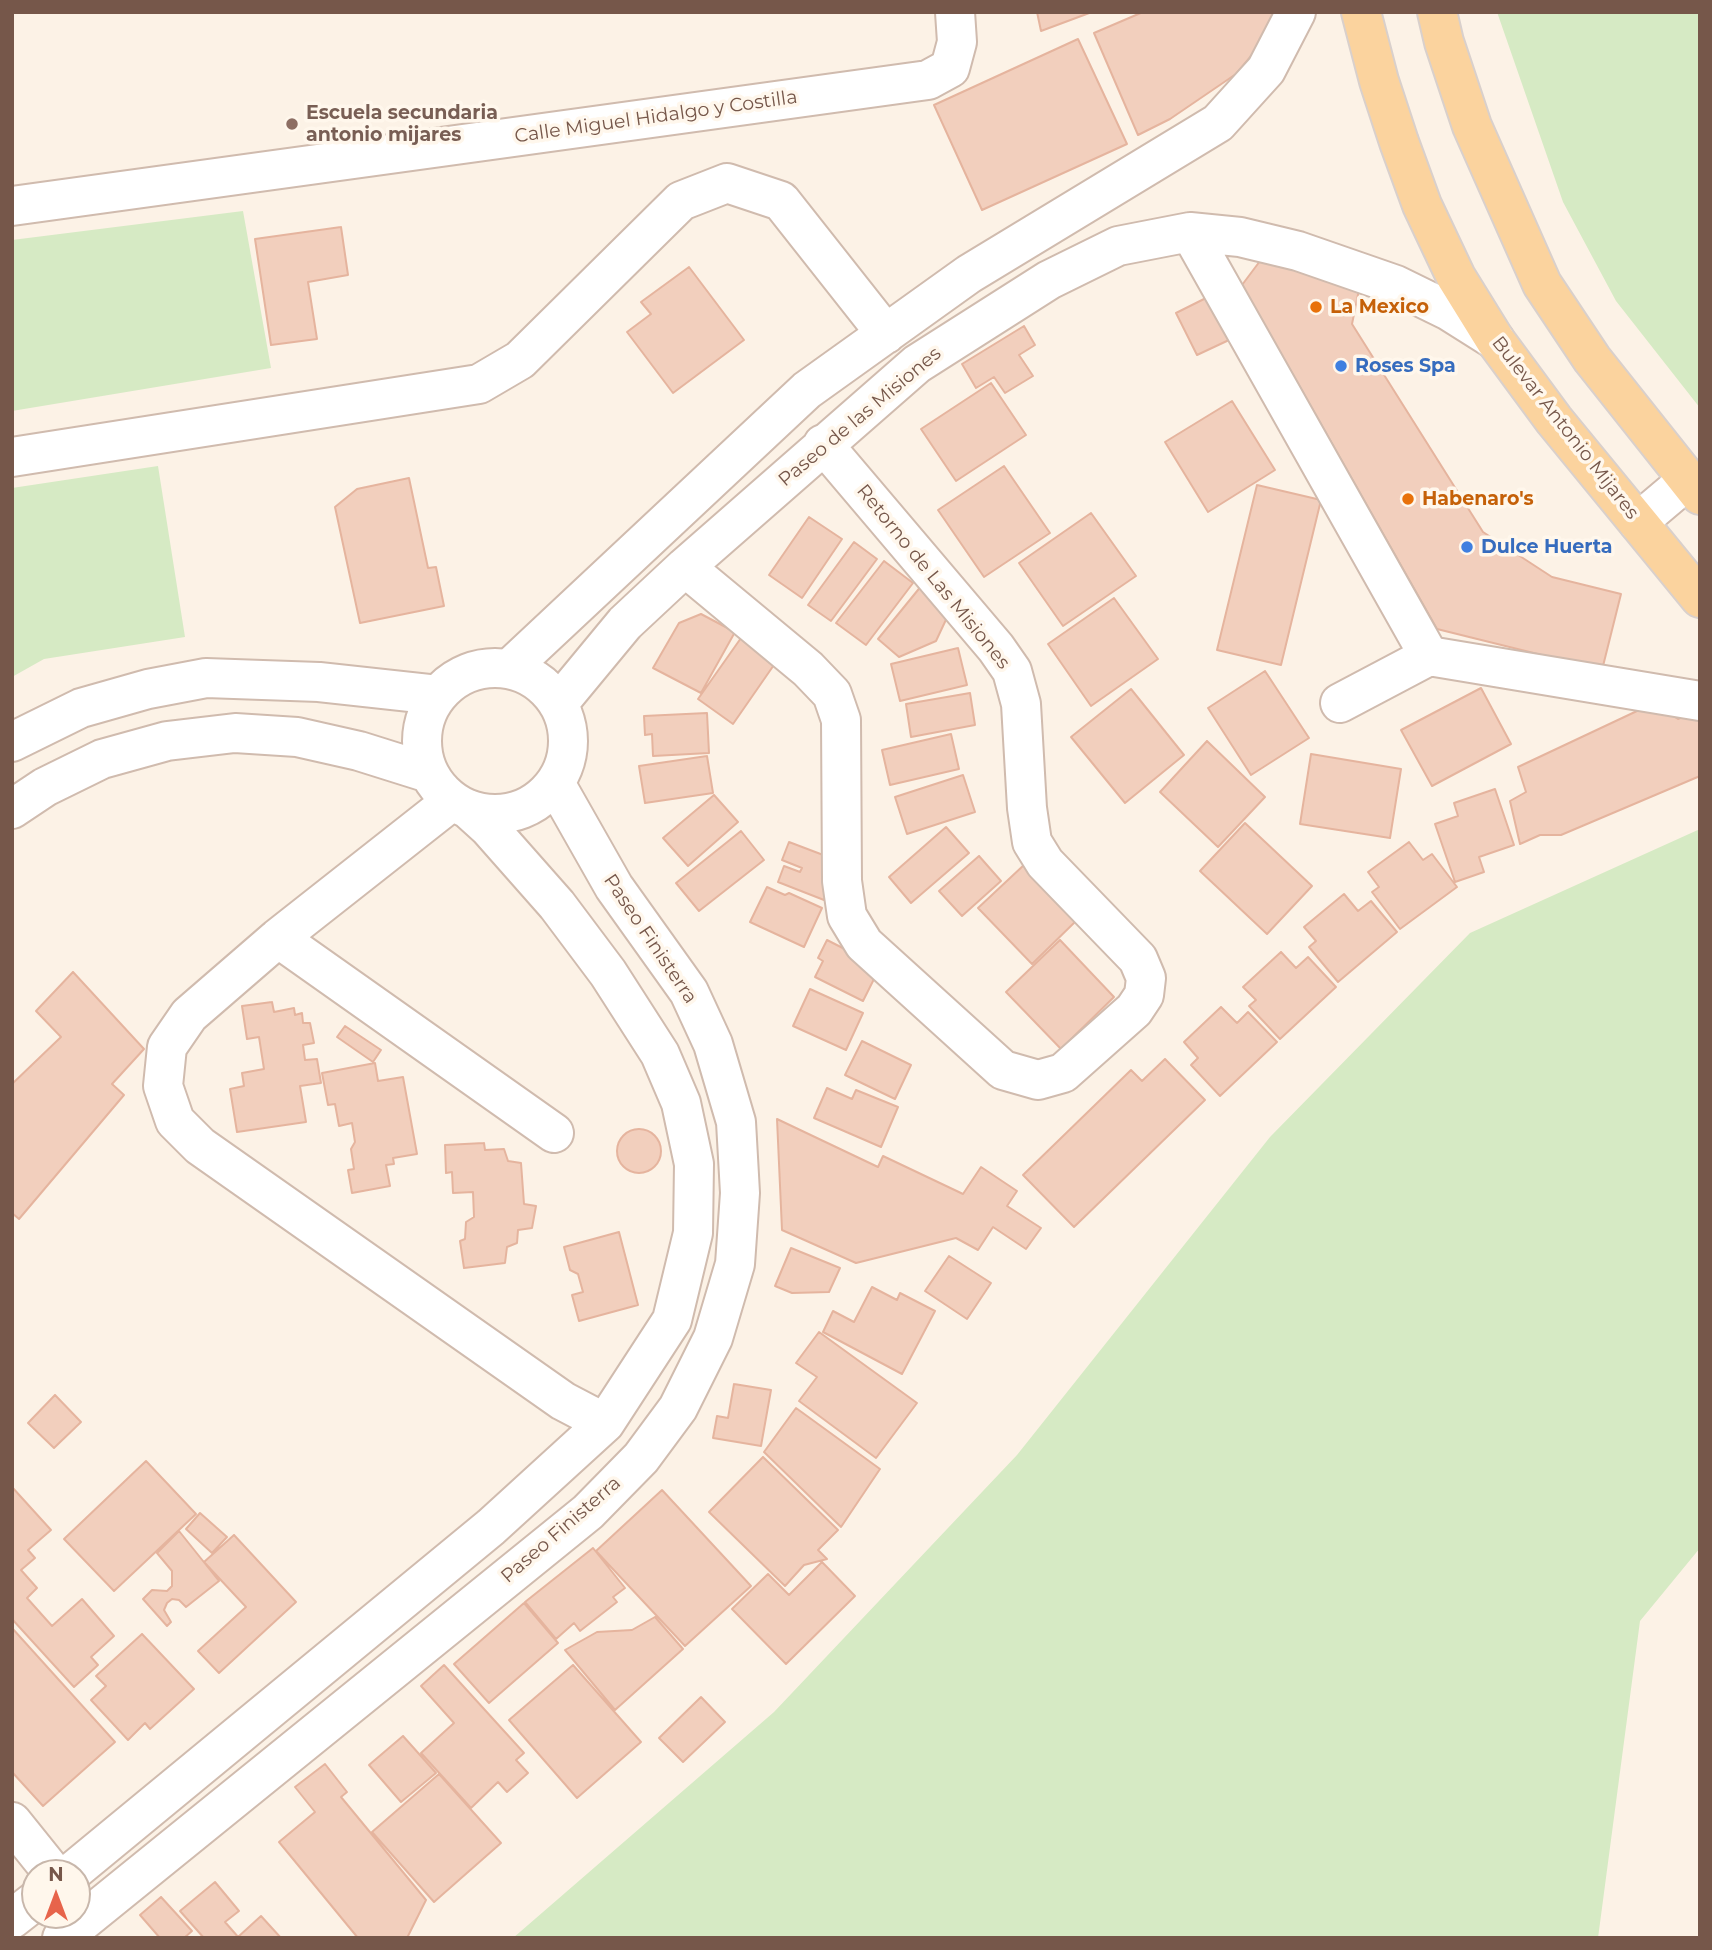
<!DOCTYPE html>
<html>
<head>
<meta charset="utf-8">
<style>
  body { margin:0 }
  #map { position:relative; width:1712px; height:1950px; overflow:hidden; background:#fcf2e6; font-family:Montserrat,sans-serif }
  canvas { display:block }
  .frame { position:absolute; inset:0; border:14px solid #76574a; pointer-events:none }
  .north { position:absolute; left:21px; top:1859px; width:70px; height:70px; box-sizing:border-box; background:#fff7ec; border:2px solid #c8b7ab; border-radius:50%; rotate:0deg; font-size:19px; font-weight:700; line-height:28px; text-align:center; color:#76574a }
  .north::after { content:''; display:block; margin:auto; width:24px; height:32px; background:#e7644b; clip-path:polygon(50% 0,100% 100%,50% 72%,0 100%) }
</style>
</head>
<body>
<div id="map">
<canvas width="1712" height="1950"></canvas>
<div class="frame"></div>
<div class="north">N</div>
</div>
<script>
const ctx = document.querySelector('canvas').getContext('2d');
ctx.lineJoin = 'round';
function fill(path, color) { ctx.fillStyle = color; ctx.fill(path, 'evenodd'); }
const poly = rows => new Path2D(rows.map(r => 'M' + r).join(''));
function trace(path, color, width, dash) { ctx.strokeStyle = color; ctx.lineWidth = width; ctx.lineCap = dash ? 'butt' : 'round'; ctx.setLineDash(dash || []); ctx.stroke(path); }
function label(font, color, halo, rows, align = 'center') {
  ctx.font = font + ' Montserrat,sans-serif'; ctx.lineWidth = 7; ctx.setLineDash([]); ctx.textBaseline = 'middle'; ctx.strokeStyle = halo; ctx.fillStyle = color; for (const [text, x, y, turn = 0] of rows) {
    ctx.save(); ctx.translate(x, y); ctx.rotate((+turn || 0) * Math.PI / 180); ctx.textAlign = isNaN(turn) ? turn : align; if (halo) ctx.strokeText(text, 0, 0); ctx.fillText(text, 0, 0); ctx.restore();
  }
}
const green = poly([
  [1497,12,1700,12,1700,408,1616,301,1563,202],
  [243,211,271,368,12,411,12,240],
  [158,466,185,637,44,659,12,677,12,488],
  [1700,829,1700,1548,1640,1621,1598,1938,513,1938,774,1712,1017,1455,1270,1137,1470,933]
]);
const building = poly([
  [1037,12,1092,12,1041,31,1037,12],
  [1143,12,1288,12,1236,74,1170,119,1138,135,1094,33,1143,12],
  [1078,39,1127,144,982,210,934,105,1078,39],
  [341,227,348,275,308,282,317,339,271,345,255,239,341,227],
  [1260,261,1361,280,1352,324,1483,532,1552,577,1621,594,1602,670,1437,629,1242,285,1260,261],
  [689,267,744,340,673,393,627,332,651,314,641,302,689,267],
  [1208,297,1229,340,1197,355,1176,313,1208,297],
  [1024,326,1035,345,1019,355,1033,376,1005,393,994,377,976,388,962,364,1024,326],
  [991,383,1026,435,956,481,921,429,991,383],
  [1232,401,1275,470,1208,512,1165,442,1232,401],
  [1004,466,1050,533,984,577,938,510,1004,466],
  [409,478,428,568,436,567,444,606,360,623,335,507,357,489,409,478],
  [1257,485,1321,500,1281,665,1217,650,1257,485],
  [1091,513,1136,576,1063,626,1019,563,1091,513],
  [809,517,842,539,802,598,769,575,809,517],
  [854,542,877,559,831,621,808,605,854,542],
  [884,561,913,583,866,645,836,623,884,561],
  [922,585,951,609,936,641,899,657,878,639,922,585],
  [1114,598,1158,659,1091,706,1048,644,1114,598],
  [701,614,735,632,701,693,653,668,679,623,701,614],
  [741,638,776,662,733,724,698,699,741,638],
  [958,648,967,685,900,701,891,664,958,648],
  [1265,671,1309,738,1251,775,1208,708,1265,671],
  [1481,688,1511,744,1432,786,1401,730,1481,688],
  [1131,689,1184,755,1125,803,1071,737,1131,689],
  [970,693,975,725,911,737,906,704,970,693],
  [1654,703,1678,719,1700,709,1700,776,1561,835,1540,835,1520,844,1510,801,1526,792,1518,767,1654,703],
  [707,713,709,753,653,756,652,734,645,735,644,716,707,713],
  [951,734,959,769,890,785,882,750,951,734],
  [1207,741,1265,797,1218,847,1160,792,1207,741],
  [1311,754,1401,769,1390,838,1300,824,1311,754],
  [707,756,713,793,645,803,639,766,707,756],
  [963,775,975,812,907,834,895,797,963,775],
  [1495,789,1514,845,1479,857,1484,872,1455,882,1435,824,1458,816,1454,803,1495,789],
  [714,795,738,822,688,866,663,838,714,795],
  [1245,823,1312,886,1267,934,1200,871,1245,823],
  [946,827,969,853,911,903,889,877,946,827],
  [741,831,764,860,699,911,676,883,741,831],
  [789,842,839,861,824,900,778,882,784,866,800,872,802,868,782,860,789,842],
  [1409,842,1423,860,1432,854,1457,887,1400,929,1372,892,1379,887,1368,872,1409,842],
  [979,856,1001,881,962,916,939,891,979,856],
  [1025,864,1078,919,1032,964,978,908,1025,864],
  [767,887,785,895,789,893,822,908,804,947,750,922,767,887],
  [1344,894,1358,911,1371,901,1397,932,1338,982,1309,947,1316,941,1304,927,1344,894],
  [827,940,880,967,863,1001,815,977,823,961,818,958,827,940],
  [1060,940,1114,997,1061,1049,1006,992,1060,940],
  [1281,952,1296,968,1308,957,1336,987,1280,1039,1249,1006,1256,1000,1243,987,1281,952],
  [73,972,144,1049,112,1084,124,1095,19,1219,12,1213,12,1084,61,1037,36,1011,73,972],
  [810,989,863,1013,846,1050,793,1026,810,989],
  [272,1002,274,1012,294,1008,295,1015,302,1013,303,1023,310,1023,314,1043,303,1045,305,1060,317,1059,321,1083,300,1086,306,1122,237,1132,230,1089,244,1086,242,1073,264,1069,259,1037,247,1039,242,1006,272,1002],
  [1221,1007,1237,1023,1248,1012,1277,1042,1220,1096,1191,1065,1198,1058,1184,1042,1221,1007],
  [345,1026,381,1050,373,1062,337,1037,345,1026],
  [862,1041,911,1065,895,1099,845,1075,862,1041],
  [1165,1059,1205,1100,1074,1227,1023,1175,1131,1070,1142,1081,1165,1059],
  [375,1063,378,1081,403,1077,417,1154,393,1158,394,1164,386,1165,390,1186,352,1193,348,1170,354,1169,351,1149,355,1142,352,1123,339,1126,335,1104,328,1105,322,1073,375,1063],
  [827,1088,852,1099,856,1090,898,1107,881,1147,814,1118,827,1088],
  [777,1119,878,1167,883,1156,963,1194,981,1167,1017,1191,1007,1206,1041,1228,1026,1249,993,1227,978,1250,956,1238,856,1263,782,1230,777,1119],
  '617 1151a22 22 0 1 1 44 0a22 22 0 1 1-44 0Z',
  [484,1143,485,1150,504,1149,508,1161,521,1163,524,1204,536,1206,532,1228,518,1230,517,1243,507,1247,505,1263,464,1268,460,1241,465,1239,466,1222,474,1217,473,1192,453,1193,452,1172,446,1173,445,1145,484,1143],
  [619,1232,638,1305,579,1321,572,1295,583,1292,578,1274,570,1270,564,1247,619,1232],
  [791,1248,840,1268,829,1292,792,1293,775,1286,791,1248],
  [949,1256,991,1283,967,1319,925,1291,949,1256],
  [872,1287,897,1300,900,1293,935,1311,902,1374,823,1332,833,1311,854,1322,872,1287],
  [819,1332,917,1403,876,1458,799,1401,817,1377,796,1363,819,1332],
  [734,1384,771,1390,761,1446,713,1438,717,1416,728,1418,734,1384],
  [55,1395,81,1422,54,1448,28,1423,55,1395],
  [796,1408,880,1469,841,1527,764,1452,796,1408],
  [763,1457,838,1530,818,1550,827,1559,804,1565,785,1586,709,1512,763,1457],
  [146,1461,196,1514,114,1591,64,1539,146,1461],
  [12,1487,51,1530,28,1550,35,1558,21,1570,37,1588,27,1598,52,1626,82,1599,114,1636,91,1657,98,1665,74,1687,12,1619,12,1487],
  [662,1490,751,1586,685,1646,596,1551,662,1490],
  [200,1513,227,1537,212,1553,186,1529,200,1513],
  [179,1531,219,1581,186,1607,179,1600,172,1599,167,1603,164,1610,171,1622,167,1626,143,1599,152,1590,167,1591,172,1586,172,1571,157,1553,179,1531],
  [234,1535,296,1602,219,1673,198,1651,246,1607,204,1562,234,1535],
  [593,1548,625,1588,613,1597,617,1602,580,1631,574,1623,556,1639,525,1602,593,1548],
  [822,1562,855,1596,786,1664,732,1609,768,1574,789,1595,822,1562],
  [524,1603,558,1643,489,1703,454,1664,524,1603],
  [655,1617,683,1649,615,1710,565,1650,597,1632,632,1630,655,1617],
  [12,1628,115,1742,43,1806,12,1772,12,1628],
  [142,1634,194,1689,150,1729,145,1723,128,1740,91,1700,106,1686,96,1676,142,1634],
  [444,1665,524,1753,516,1760,528,1773,507,1792,498,1782,471,1808,421,1753,454,1723,421,1686,444,1665],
  [573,1665,641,1742,577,1798,509,1720,573,1665],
  [701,1697,725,1722,683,1762,659,1738,701,1697],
  [403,1736,436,1773,401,1802,369,1765,403,1736],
  [325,1764,347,1792,341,1797,426,1900,407,1938,358,1938,279,1842,315,1812,295,1787,325,1764],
  [439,1774,501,1843,434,1902,372,1832,439,1774],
  [215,1882,239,1911,225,1922,239,1938,204,1938,180,1911,215,1882],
  [161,1897,192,1931,184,1938,160,1938,140,1915,161,1897],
  [261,1916,281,1938,239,1938,238,1937,261,1916]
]);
const minor = poly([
  [12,206,928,80,950,68,957,42,955,12],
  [1190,232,1429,656,1700,701],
  [12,457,479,384,520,360,681,201,727,183,781,201,886,334],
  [1638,522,1689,479],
  [685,567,808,669,832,694,841,720,842,881,847,916,864,944,1003,1070,1038,1080,1063,1073,1134,1010,1144,995,1146,978,1138,959,1045,863,1032,842,1027,808,1021,704,1012,671,996,648,823,444],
  '422 741a73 73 0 1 1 146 0a73 73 0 1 1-146 0Z',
  [509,669,807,390,969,274,1218,123,1266,70,1296,12],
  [1340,703,1429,656],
  [558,704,625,623,685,567,917,364,1049,280,1118,246,1190,232,1240,237,1298,251,1396,285,1449,311,1495,340],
  [12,742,81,708,148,689,206,678,319,682,438,695],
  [452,801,278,938,189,1015,167,1047,163,1086,175,1121,200,1146,563,1401,605,1423],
  [12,809,45,787,102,759,167,741,235,733,297,737,359,751,429,773],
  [278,938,554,1133],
  [12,1822,53,1873],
  [71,1873,491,1527,605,1423,672,1320,693,1233,694,1164,681,1103,660,1054,608,973,557,905,489,828,468,809],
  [12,1919,35,1901],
  [62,1938,588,1512,641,1458,678,1408,713,1338,735,1264,740,1193,736,1122,713,1044,689,992,614,887,555,783]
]);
const major = poly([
  [1361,12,1379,81,1399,142,1422,205,1456,277,1495,340,1554,420,1700,598],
  [1437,12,1444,42,1472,126,1542,284,1592,359,1700,495]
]);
const markers = [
  [292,124,7,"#8d6e63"],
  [1316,307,7,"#e8710a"],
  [1341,366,7,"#3f7fe0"],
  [1408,499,7,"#e8710a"],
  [1467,547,7,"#3f7fe0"]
];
const educationNames = [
  ["Escuela secundaria",306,113],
  ["antonio mijares",306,135]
];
const streetNames = [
  ["Calle Miguel Hidalgo y Costilla",656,117,-8],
  ["Paseo de las Misiones",860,417,-40],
  ["Bulevar Antonio Mijares",1565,428,52],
  ["Retorno de Las Misiones",933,577,51],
  ["Paseo Finisterra",650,939,56],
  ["Paseo Finisterra",561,1530,-41]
];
const foodNames = [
  ["La Mexico",1330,307],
  ["Habenaro's",1422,499]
];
const shopNames = [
  ["Roses Spa",1355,366],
  ["Dulce Huerta",1481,547]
];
fill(green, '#d6eac4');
fill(building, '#f2cfbd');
trace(building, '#e5b49e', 2);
trace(minor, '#d0bbae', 42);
trace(major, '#d9d0cc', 42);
trace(minor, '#fff', 38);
trace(major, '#fbd39e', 38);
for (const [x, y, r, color] of markers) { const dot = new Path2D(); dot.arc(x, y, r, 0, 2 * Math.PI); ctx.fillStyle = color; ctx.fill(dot); trace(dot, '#fff7ec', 2.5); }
label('bold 19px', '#785e54', '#fff7ec', educationNames, 'left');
label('19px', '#76574a', '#fff7ec', streetNames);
label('bold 19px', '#c56008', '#fff7ec', foodNames, 'left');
label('bold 19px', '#366cbe', '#fff7ec', shopNames, 'left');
</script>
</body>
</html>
